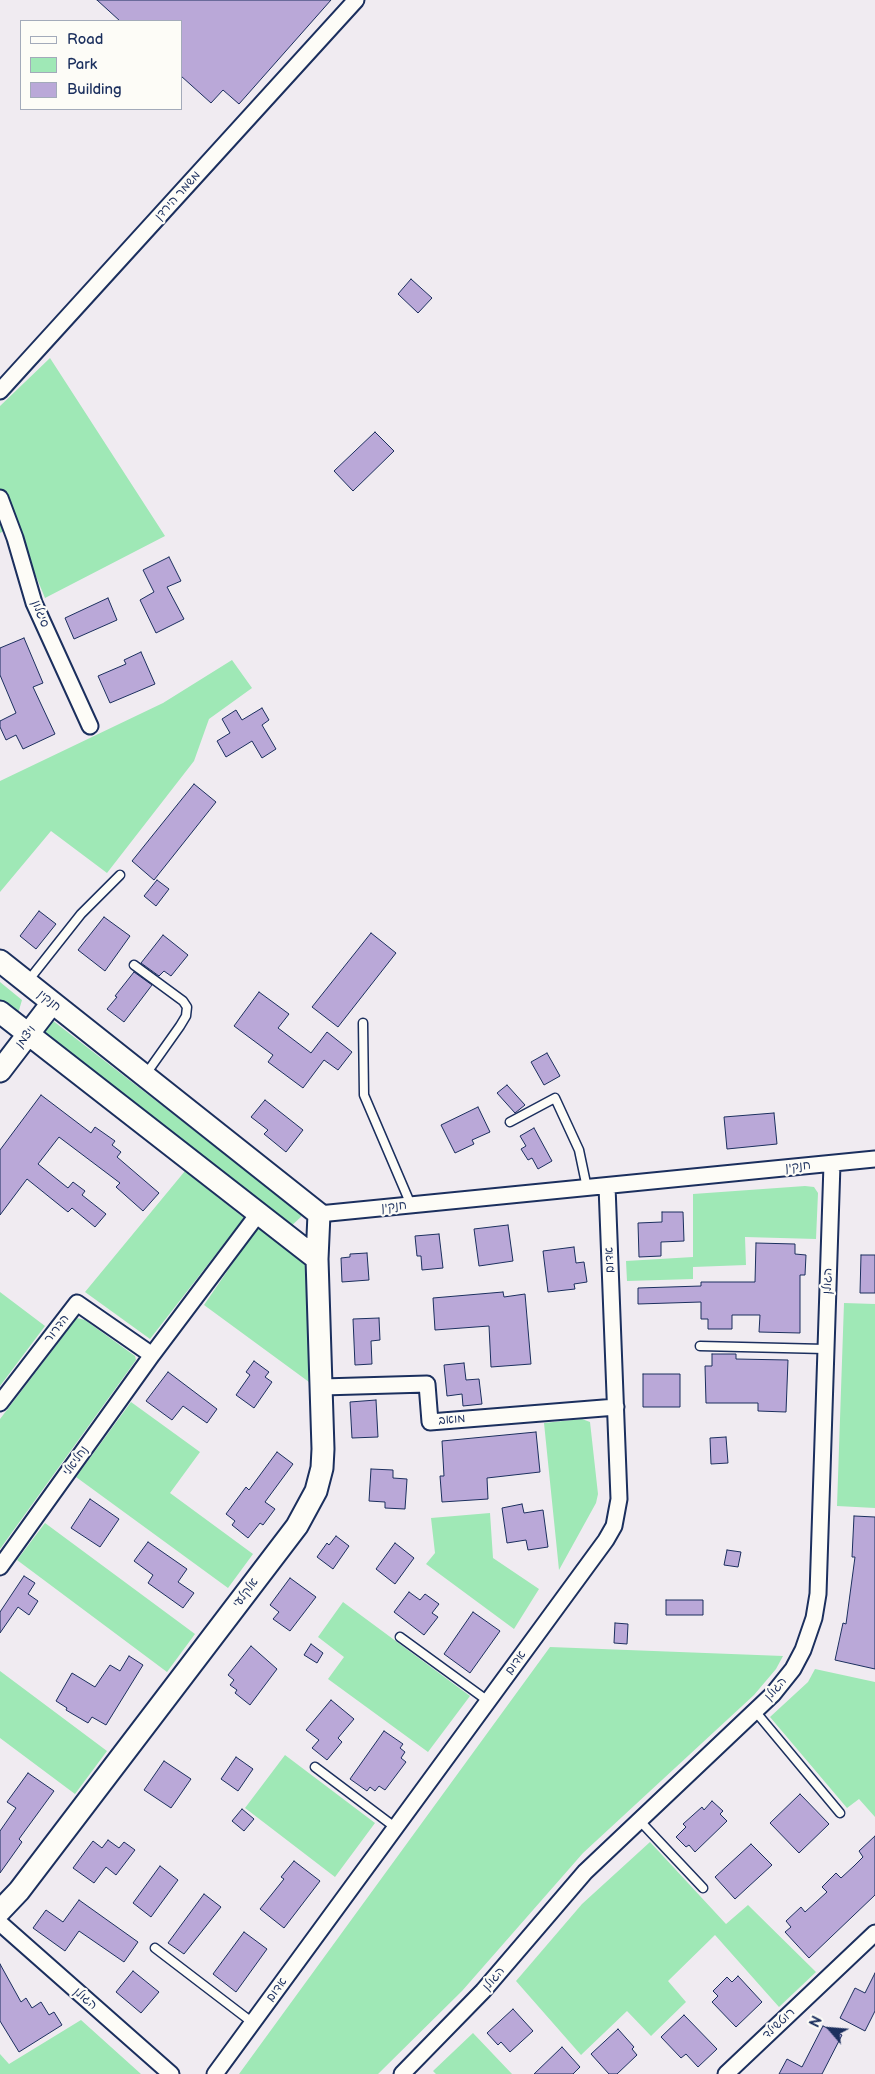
<!DOCTYPE html>
<html>
<head>
<meta charset="utf-8">
<style>
  body { margin:0 }
  #map { position:relative; width:875px; height:2074px; overflow:hidden; background:#f0ebf1; font-family:"Balsamiq Sans",sans-serif }
  canvas { display:block }
  .legend { position:absolute; left:20px; top:20px; width:162px; height:90px; box-sizing:border-box; background:#fdfcf7; border:1px solid #a3aaba; margin:0; padding:6px 9px; list-style:none; font-size:15px; color:#1b2f5e }
  .legend li { display:flex; align-items:center; gap:10px; height:25px }
  .legend b { width:25px; border:1px solid #a3aaba }
  .north { position:absolute; left:805px; top:2004px; width:50px; height:50px; -webkit-text-stroke:4px #fdfcf7; paint-order:stroke; rotate:297deg; font-size:14px; font-weight:700; line-height:20px; text-align:center; color:#1b2f5e }
  .north::after { content:''; display:block; margin:auto; width:18px; height:22px; background:#1b2f5e; clip-path:polygon(50% 0,100% 100%,50% 72%,0 100%) }
</style>
</head>
<body>
<div id="map">
<canvas width="875" height="2074"></canvas>
<ul class="legend">
<li><b style="height:6px;background:#fdfcf7"></b>Road</li>
<li><b style="height:14px;background:#9fe8b6"></b>Park</li>
<li><b style="height:14px;background:#baa8d8"></b>Building</li>
</ul>
<div class="north">N</div>
</div>
<script>
const ctx = document.querySelector('canvas').getContext('2d');
ctx.lineJoin = 'round';
function fill(path, color) { ctx.fillStyle = color; ctx.fill(path, 'evenodd'); }
const poly = rows => new Path2D(rows.map(r => 'M' + r).join(''));
function trace(path, color, width, dash) { ctx.strokeStyle = color; ctx.lineWidth = width; ctx.lineCap = dash ? 'butt' : 'round'; ctx.setLineDash(dash || []); ctx.stroke(path); }
function label(font, color, halo, rows, align = 'center') {
  ctx.font = font + ' "Balsamiq Sans","Playpen Sans Hebrew",sans-serif'; ctx.lineWidth = 4.5; ctx.setLineDash([]); ctx.textBaseline = 'middle'; ctx.strokeStyle = halo; ctx.fillStyle = color; for (const [text, x, y, turn = 0] of rows) {
    ctx.save(); ctx.translate(x, y); ctx.rotate((+turn || 0) * Math.PI / 180); ctx.textAlign = isNaN(turn) ? turn : align; if (halo) ctx.strokeText(text, 0, 0); ctx.fillText(text, 0, 0); ctx.restore();
  }
}
const green = poly([
  [50,358,165,536,45,598,15,525,0,533,0,406],
  [232,660,252,688,209,719,194,761,107,873,51,831,0,892,0,781,163,703],
  [0,982,22,1000,17,1017,0,1003],
  [52,1020,303,1215,288,1229,40,1035],
  [185,1171,244,1218,150,1339,85,1292],
  [805,1186,814,1187,818,1193,816,1239,745,1237,746,1265,693,1267,693,1279,627,1281,626,1261,693,1257,693,1194],
  [261,1222,306,1260,309,1382,204,1305],
  [0,1292,45,1326,0,1386],
  [844,1303,875,1304,875,1508,837,1506],
  [77,1318,85,1320,135,1356,136,1360,0,1549,0,1419],
  [131,1402,200,1452,170,1493,253,1554,228,1588,76,1477],
  [582,1419,590,1422,598,1494,596,1503,559,1570,544,1423],
  [490,1513,493,1558,539,1589,514,1629,426,1564,435,1553,431,1518],
  [45,1523,195,1634,167,1672,17,1560],
  [343,1602,470,1696,428,1752,328,1679,344,1657,318,1637],
  [550,1647,783,1656,776,1669,754,1695,583,1853,462,1991,378,2074,239,2074],
  [815,1669,875,1682,875,1817,859,1799,847,1808,770,1717,808,1682],
  [0,1671,107,1751,75,1794,0,1738],
  [285,1755,375,1823,335,1877,245,1808],
  [650,1842,726,1924,748,1905,816,1972,779,2007,715,1935,668,1981,686,2002,651,2036,627,2011,581,2055,516,1981,582,1904],
  [81,2020,141,2074,0,2074,0,2054,9,2064],
  [473,2033,512,2074,436,2074,433,2071]
]);
const building = poly([
  [97,0,331,0,239,104,223,90,211,103,181,76,181,21,120,21,97,0],
  [411,279,432,298,418,313,398,294,411,279],
  [375,432,394,451,353,491,334,471,375,432],
  [169,557,181,581,167,587,184,619,156,633,140,600,154,592,143,570,169,557],
  [108,598,117,620,74,639,65,618,108,598],
  [24,638,43,683,33,687,55,734,23,749,16,735,6,740,0,727,0,721,16,713,0,675,0,648,24,638],
  [141,652,155,684,110,703,98,676,126,664,124,660,141,652],
  [262,708,269,720,262,725,276,749,262,758,252,741,226,757,217,741,230,733,222,719,236,710,242,720,262,708],
  [194,784,216,802,154,880,132,861,194,784],
  [157,880,169,889,156,906,144,896,157,880],
  [39,911,56,924,36,949,20,936,39,911],
  [104,917,130,936,105,971,78,950,104,917],
  [371,933,396,953,338,1027,312,1007,371,933],
  [163,935,188,955,171,976,164,971,159,976,141,963,163,935],
  [134,972,152,985,124,1022,107,1009,117,997,115,996,134,972],
  [259,992,289,1014,278,1028,311,1053,327,1032,352,1052,338,1070,324,1060,303,1088,268,1062,273,1055,234,1026,259,992],
  [547,1053,560,1076,544,1085,531,1062,547,1053],
  [507,1085,525,1105,515,1113,497,1093,507,1085],
  [41,1095,91,1133,95,1127,115,1141,112,1145,121,1152,117,1157,159,1193,143,1211,116,1187,120,1183,59,1137,38,1164,68,1188,73,1182,85,1191,82,1195,106,1214,95,1227,72,1208,68,1212,27,1179,0,1215,0,1150,41,1095],
  [265,1100,303,1130,286,1152,264,1134,268,1130,251,1117,265,1100],
  [478,1107,490,1132,472,1140,474,1144,455,1153,441,1125,478,1107],
  [774,1113,777,1144,727,1149,724,1117,774,1113],
  [534,1128,552,1161,538,1169,532,1158,528,1160,521,1149,526,1146,520,1136,534,1128],
  [662,1212,683,1212,684,1241,661,1242,661,1256,639,1257,638,1223,662,1222,662,1212],
  [508,1225,513,1261,479,1266,474,1229,508,1225],
  [439,1234,443,1268,422,1270,421,1256,417,1256,415,1236,439,1234],
  [756,1243,795,1244,795,1254,806,1255,805,1275,800,1275,800,1333,759,1332,760,1315,732,1315,732,1329,708,1329,708,1319,701,1319,701,1302,638,1304,638,1288,701,1286,701,1282,755,1282,756,1243],
  [574,1247,576,1263,584,1262,587,1282,574,1284,575,1289,548,1292,543,1251,574,1247],
  [367,1253,369,1280,342,1282,341,1258,350,1257,350,1254,367,1253],
  [861,1255,875,1255,875,1293,860,1293,861,1255],
  [503,1292,504,1297,525,1294,531,1364,491,1367,489,1326,435,1330,433,1298,503,1292],
  [379,1318,380,1340,371,1341,372,1364,355,1365,353,1319,379,1318],
  [712,1354,736,1354,736,1359,788,1360,786,1412,758,1411,758,1403,706,1403,705,1366,712,1366,712,1354],
  [254,1361,269,1372,265,1377,272,1382,254,1408,236,1395,250,1375,246,1372,254,1361],
  [464,1363,466,1380,479,1379,482,1404,463,1406,462,1394,447,1396,444,1365,464,1363],
  [168,1372,217,1409,207,1423,183,1406,172,1420,146,1401,168,1372],
  [643,1374,680,1374,680,1407,643,1407,643,1374],
  [376,1400,378,1437,352,1438,350,1402,376,1400],
  [536,1432,540,1472,487,1478,488,1499,442,1502,440,1476,444,1476,442,1441,536,1432],
  [726,1437,728,1463,711,1464,710,1438,726,1437],
  [277,1452,293,1464,265,1502,275,1509,263,1525,260,1523,248,1538,232,1525,235,1521,226,1514,246,1487,249,1490,277,1452],
  [371,1469,393,1470,393,1478,407,1479,405,1509,385,1508,385,1502,369,1501,371,1469],
  [90,1499,119,1519,100,1547,71,1528,90,1499],
  [522,1504,524,1513,543,1510,548,1547,528,1550,526,1540,507,1543,502,1508,522,1504],
  [854,1516,875,1517,875,1669,835,1660,843,1623,846,1624,855,1557,852,1557,854,1516],
  [336,1536,349,1546,333,1569,317,1557,327,1543,329,1545,336,1536],
  [148,1542,187,1569,178,1582,194,1593,183,1608,148,1583,153,1575,134,1561,148,1542],
  [395,1543,414,1558,395,1584,376,1569,395,1543],
  [727,1550,741,1552,738,1567,724,1565,727,1550],
  [24,1576,35,1583,28,1594,38,1601,29,1615,18,1607,0,1633,0,1612,24,1576],
  [290,1578,316,1597,290,1631,273,1619,279,1612,270,1605,290,1578],
  [409,1592,420,1600,425,1594,439,1604,432,1613,438,1617,424,1635,394,1612,409,1592],
  [666,1600,703,1600,703,1615,666,1615,666,1600],
  [473,1612,500,1631,470,1673,444,1654,473,1612],
  [615,1623,628,1624,627,1644,614,1643,615,1623],
  [311,1644,323,1653,317,1663,304,1655,311,1644],
  [251,1646,277,1669,250,1705,235,1693,237,1690,230,1685,234,1680,228,1675,251,1646],
  [129,1656,143,1665,106,1725,92,1717,88,1723,66,1710,67,1708,56,1701,72,1673,95,1687,110,1665,120,1671,129,1656],
  [331,1700,354,1719,338,1738,342,1742,327,1760,312,1748,319,1740,306,1730,331,1700],
  [384,1731,403,1744,400,1748,405,1752,401,1758,406,1762,385,1790,379,1786,375,1791,370,1787,367,1791,350,1779,384,1731],
  [236,1757,253,1769,238,1791,221,1779,236,1757],
  [164,1761,191,1779,171,1808,144,1790,164,1761],
  [28,1773,54,1791,19,1839,22,1842,0,1873,0,1831,16,1808,7,1802,28,1773],
  [800,1794,829,1824,799,1853,770,1823,800,1794],
  [712,1801,723,1811,720,1814,727,1821,695,1852,689,1845,686,1847,676,1837,686,1827,683,1824,702,1807,704,1810,712,1801],
  [242,1809,254,1819,244,1831,232,1821,242,1809],
  [875,1836,875,1895,809,1958,785,1932,791,1927,786,1921,801,1907,805,1912,827,1892,822,1887,836,1873,841,1878,854,1866,863,1857,859,1851,875,1836],
  [108,1840,119,1848,124,1842,135,1850,116,1875,106,1867,94,1883,73,1868,93,1841,102,1848,108,1840],
  [751,1844,772,1865,735,1899,715,1877,751,1844],
  [294,1861,320,1881,284,1928,260,1909,284,1879,281,1877,294,1861],
  [160,1866,178,1880,151,1917,133,1903,160,1866],
  [204,1894,221,1907,184,1954,168,1943,204,1894],
  [79,1900,138,1942,124,1962,79,1931,65,1951,33,1928,46,1910,63,1922,79,1900],
  [244,1932,267,1949,236,1992,213,1974,244,1932],
  [0,1964,21,2002,26,1998,32,2008,41,2002,49,2015,54,2012,62,2025,19,2052,0,2021,0,1964],
  [133,1971,159,1992,141,2013,116,1992,133,1971],
  [875,1973,875,2011,865,2031,840,2018,855,1988,865,1993,875,1973],
  [738,1976,762,2002,736,2027,712,2002,718,1996,713,1991,727,1977,732,1982,738,1976],
  [513,2009,533,2031,510,2052,501,2042,498,2045,487,2033,513,2009],
  [684,2015,717,2049,698,2067,686,2054,681,2058,661,2037,684,2015],
  [823,2026,842,2035,822,2074,779,2074,787,2059,802,2067,823,2026],
  [618,2029,634,2047,632,2049,637,2055,617,2074,609,2074,591,2054,618,2029],
  [562,2047,580,2067,573,2074,534,2074,562,2047]
]);
const lane = poly([
  [134,965,183,1001,187,1007,186,1016,180,1026,146,1074],
  [28,981,81,914,120,875],
  [363,1023,364,1095,411,1205],
  [510,1122,555,1098,579,1150,587,1188],
  [700,1346,825,1349],
  [400,1637,488,1701],
  [755,1711,840,1813],
  [315,1767,396,1828],
  [639,1820,703,1888],
  [155,1948,253,2023]
]);
const street = poly([
  [0,391,356,0],
  [0,498,15,538,34,603,90,726],
  [319,1214,875,1159],
  [322,1387,427,1384,430,1422,616,1407],
  [0,1403,77,1303,152,1355],
  [0,1567,152,1355,258,1214],
  [0,1923,171,2074],
  [215,2074,606,1540,614,1526,619,1499,607,1186],
  [402,2074,483,1991,585,1872,773,1694,793,1669,803,1650,814,1618,818,1594,832,1164],
  [726,2074,875,1933]
]);
const secondary = poly([
  [0,961,319,1214,317,1259,323,1449,322,1468,316,1491,297,1526,19,1891,0,1911],
  [0,1012,317,1259],
  [0,1071,52,1003]
]);
const streetNames = [
  ["משמר הירדן",178,196,-48],
  ["סיגלון",40,614,68],
  ["חנקין",49,1001,39],
  ["ויצמן",26,1037,-52],
  ["חנקין",798,1167,-6],
  ["חנקין",394,1207,-6],
  ["אדום",610,1260,-92],
  ["הגולן",828,1281,-88],
  ["הדרור",57,1329,-52],
  ["מואב",452,1420,-5],
  ["נחליאלי",76,1461,-54],
  ["אלקלעי",246,1593,-53],
  ["אדום",516,1663,-54],
  ["הגולן",776,1689,-48],
  ["הגולן",494,1979,-49],
  ["אדום",277,1990,-54],
  ["הגולן",85,1999,41],
  ["רוטשילד",779,2024,-43]
];
fill(green, '#9fe8b6');
fill(building, '#baa8d8');
trace(building, '#1b2f5e', 1);
trace(lane, '#1b2f5e', 11);
trace(street, '#1b2f5e', 19);
trace(secondary, '#1b2f5e', 25);
trace(lane, '#fdfcf7', 8);
trace(street, '#fdfcf7', 15);
trace(secondary, '#fdfcf7', 21);
label('12px', '#1b2f5e', '#fdfcf7', streetNames);
</script>
</body>
</html>
